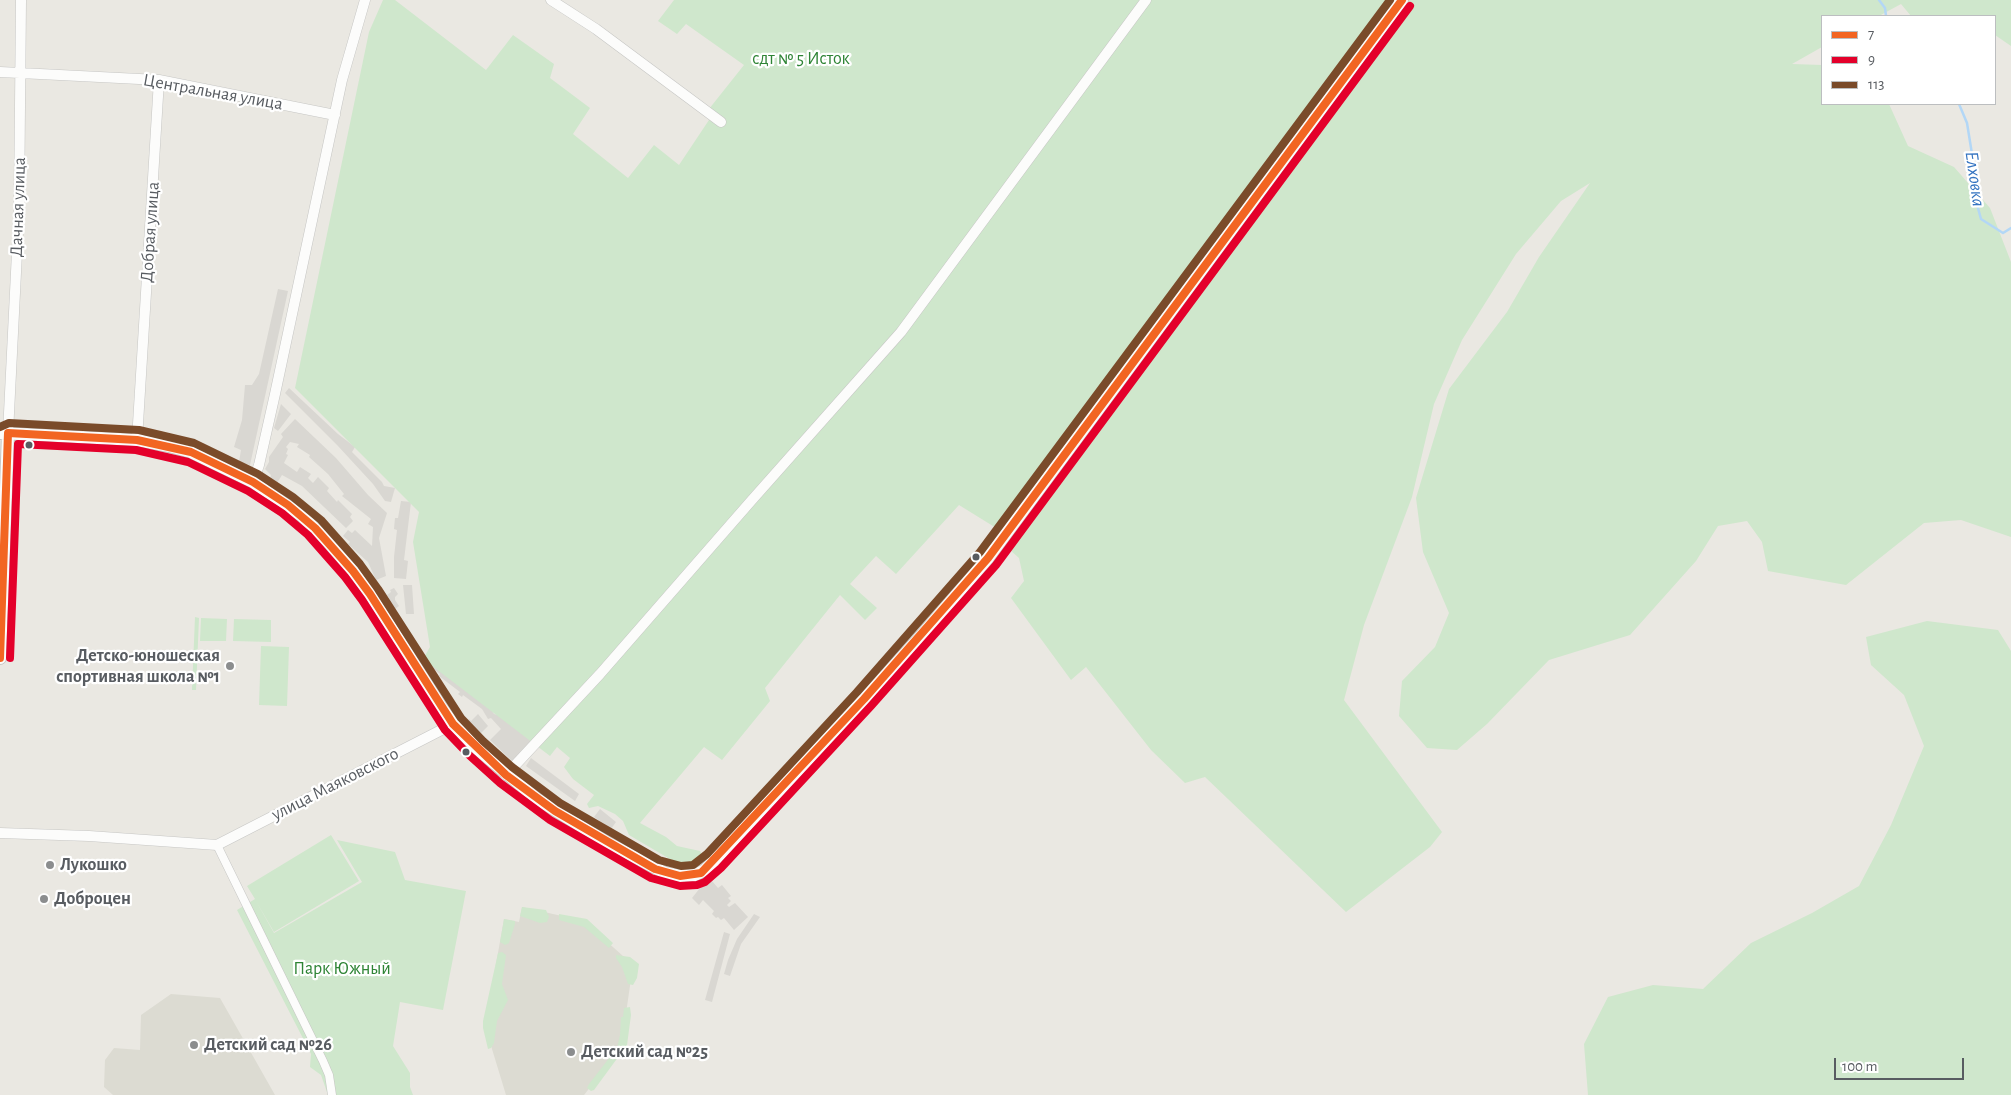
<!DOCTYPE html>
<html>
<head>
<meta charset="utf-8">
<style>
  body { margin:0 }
  #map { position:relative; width:2011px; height:1095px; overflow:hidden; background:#eae8e2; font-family:"Alegreya Sans",sans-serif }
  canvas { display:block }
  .legend { position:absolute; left:1821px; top:15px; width:175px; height:90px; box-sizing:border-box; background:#fff; border:1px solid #bcbec0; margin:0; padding:6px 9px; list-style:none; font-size:15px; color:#585c61 }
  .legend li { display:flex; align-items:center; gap:10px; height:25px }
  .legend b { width:25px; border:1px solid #bcbec0 }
  .scale { position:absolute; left:1834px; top:1058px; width:130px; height:22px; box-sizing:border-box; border:2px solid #585c61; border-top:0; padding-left:6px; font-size:15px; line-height:18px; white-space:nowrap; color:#585c61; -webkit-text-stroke:4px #fff; paint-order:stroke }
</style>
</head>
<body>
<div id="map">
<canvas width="2011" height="1095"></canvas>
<ul class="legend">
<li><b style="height:6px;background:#f26522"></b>7</li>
<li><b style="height:6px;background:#e4002b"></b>9</li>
<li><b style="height:6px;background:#7a4b2a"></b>113</li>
</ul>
<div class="scale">100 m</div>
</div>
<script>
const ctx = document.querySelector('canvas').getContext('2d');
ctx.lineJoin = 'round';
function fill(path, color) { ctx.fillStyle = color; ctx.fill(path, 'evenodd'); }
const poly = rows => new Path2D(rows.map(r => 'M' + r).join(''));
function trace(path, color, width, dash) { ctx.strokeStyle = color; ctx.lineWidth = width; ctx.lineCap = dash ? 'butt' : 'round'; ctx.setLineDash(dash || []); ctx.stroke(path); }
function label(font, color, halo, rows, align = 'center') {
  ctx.font = font + ' "Alegreya Sans",sans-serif'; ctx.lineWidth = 4.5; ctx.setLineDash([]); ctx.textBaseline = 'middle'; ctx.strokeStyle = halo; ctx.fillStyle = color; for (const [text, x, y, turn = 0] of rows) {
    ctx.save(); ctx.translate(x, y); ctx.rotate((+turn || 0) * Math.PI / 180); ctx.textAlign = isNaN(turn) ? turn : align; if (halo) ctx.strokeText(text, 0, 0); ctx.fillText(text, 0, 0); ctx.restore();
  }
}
const industrial = poly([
  [278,289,288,291,250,465,239,462,241,450,234,447,242,420,245,385,252,385,259,374],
  [289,388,338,434,355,447,352,452,382,482,384,486,395,488,391,502,385,501,373,484,338,446,285,393],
  [281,404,291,414,278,431,274,428],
  [295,419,336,458,368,495,387,513,379,538,386,576,376,580,368,562,348,544,350,542,343,536,348,530,352,533,355,530,372,546,373,527,368,524,371,519,342,496,344,494,328,474,309,457,310,455,297,447,299,444,290,442,286,447,288,449,286,454,288,455,284,463,297,472,300,467,311,474,308,478,313,483,318,477,329,488,327,491,337,502,338,500,352,514,350,517,353,521,346,528,302,486,282,475,277,483,270,479,271,475,265,469,269,462,269,457,283,437,281,434],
  [401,501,411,502,404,560,408,561,406,579,394,578,394,557,397,530,394,529,395,518,398,518],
  [403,585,412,585,414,614,406,614],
  [394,588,398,594,395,597,395,600,399,606,394,610,386,600,389,598,387,595,391,592,390,590],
  [430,659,488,704,494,714,503,716,531,741,512,761,490,740,501,729,491,718,488,719,482,709,463,695,462,697,458,694,460,692,439,676,440,674,427,664,427,662],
  [478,714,488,726,478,736,465,722,469,719,471,721],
  [531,758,579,794,575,801,526,766],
  [600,809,616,822,611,829,594,817],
  [712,881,718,888,722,885,731,896,728,898,731,901,727,905,729,907,735,903,748,917,734,930,724,918,721,920,718,917,716,918,712,914,714,911,703,900,699,905,692,898,700,888],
  [754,914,760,917,741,944,730,976,724,974,728,960,737,939],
  [724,932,730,934,712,1002,705,1000]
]);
const education = poly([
  [522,907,584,921,633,965,621,1048,584,1095,506,1095,485,1026,504,919,519,922],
  [171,994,220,998,275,1095,113,1095,104,1087,105,1060,114,1048,140,1050,141,1015]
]);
const green = poly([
  [383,0,395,0,486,70,513,35,554,64,550,78,590,108,573,134,628,178,654,145,679,165,713,114,709,109,744,65,686,24,677,34,658,21,674,0,2011,0,2011,46,1995,35,1995,16,1911,16,1901,4,1879,16,1822,16,1822,47,1792,64,1822,65,1822,104,1889,104,1908,146,1954,167,1990,208,2011,262,2011,537,1961,520,1924,523,1846,585,1768,571,1762,542,1747,521,1718,526,1696,561,1630,635,1549,660,1487,724,1457,750,1427,748,1399,716,1402,681,1435,647,1449,613,1423,552,1416,498,1449,389,1507,312,1539,257,1590,183,1561,201,1516,254,1462,340,1434,404,1412,497,1364,625,1344,700,1442,832,1430,847,1346,912,1205,777,1185,783,1151,750,1086,667,1071,680,1011,598,1024,581,1019,558,1010,550,1009,542,1001,531,959,505,896,574,876,556,850,584,877,608,865,620,840,595,765,688,770,701,722,760,704,747,640,823,666,837,677,846,700,851,702,855,702,860,695,866,690,867,680,865,629,835,623,821,615,814,598,806,589,808,587,804,594,795,573,779,564,767,570,758,557,747,550,756,423,659,430,647,413,542,419,512,295,388,369,32],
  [195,617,199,618,196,690,192,690],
  [201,618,227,619,226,641,200,641],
  [234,619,271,620,271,642,233,641],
  [1927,621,1998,630,2011,651,2011,1095,1588,1095,1584,1044,1608,997,1653,985,1703,989,1751,943,1812,913,1859,886,1891,825,1924,746,1904,695,1871,665,1866,637],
  [261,646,289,647,287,706,259,705],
  [331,835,359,881,274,932,256,901,274,933,362,882,337,840,395,852,405,880,466,891,443,1010,400,1002,393,1046,410,1073,410,1087,413,1095,328,1095,321,1075,310,1067,311,1054,237,910,255,899,247,886],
  [522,907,546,910,549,917,547,922,540,923,520,916],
  [559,914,587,919,613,943,609,948,584,927,559,920],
  [504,919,515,921,515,924,509,943,505,945,500,942],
  [502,952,506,955,502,984,508,1000,497,1021,494,1043,491,1048,488,1049,483,1028,483,1021,498,953],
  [616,955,630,957,639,964,637,978,633,985,628,984,622,967,616,958],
  [630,1007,631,1015,627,1045,594,1090,591,1091,587,1088,589,1084,617,1048,620,1035,621,1017,623,1017,624,1008]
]);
const stream = poly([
  [1879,0,1885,8,1886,16],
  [1959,104,1967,123,1972,154,1973,190,1981,219,2003,233,2011,228]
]);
const pedestrian = poly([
  [217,845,323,1061,329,1075,332,1095]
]);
const minor = poly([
  [551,0,596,29,721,122],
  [0,72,159,80,335,115],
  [8,433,19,212,21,0],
  [137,440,159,80],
  [253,482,259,465,275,394,342,80,365,0],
  [506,775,600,674,751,501,901,332,1146,0],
  [0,833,89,836,217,845,453,724]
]);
const tertiary = poly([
  [0,433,137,440,169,446,191,452,253,482,302,516,329,543,353,571,370,594,441,707,453,724,476,748,537,799,608,843,665,873,680,876,695,875,705,870,714,861,864,699,922,635,988,558,1402,0],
  [0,658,8,433]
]);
const bus1 = poly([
  [0,658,8,433,137,440,191,452,253,482,288,505,315,528,353,571,370,594,453,724,506,775,555,811,655,869,680,876,701,873,864,699,988,558,1402,0]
]);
const bus2 = poly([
  [10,658,18,444,136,450,188,462,248,491,282,513,308,535,345,577,362,600,445,730,469,755,500,783,550,820,651,878,680,886,697,885,705,882,721,868,871,706,996,565,1410,6]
]);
const bus3 = poly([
  [0,427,9,423,139,430,194,443,258,474,293,497,321,520,360,564,378,589,461,718,483,741,512,767,560,803,659,860,681,866,693,865,707,854,857,692,980,552,1390,0]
]);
const markers = [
  [29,445,4.5,"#585c61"],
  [976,557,4.5,"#585c61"],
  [230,666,5,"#8b8d8e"],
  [466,752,4.5,"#585c61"],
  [50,865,5,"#8b8d8e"],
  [44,899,5,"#8b8d8e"],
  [194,1045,5,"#8b8d8e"],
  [571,1052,5,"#8b8d8e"]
];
const parkNames = [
  ["сдт № 5 Исток",801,59],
  ["Парк Южный",342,969]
];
const streetNames = [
  ["Центральная улица",213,92,10],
  ["Дачная улица",18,207,-88],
  ["Добрая улица",150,232,-86],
  ["улица Маяковского",335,784,-27]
];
const poiNames = [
  ["Детско-юношеская",220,656,"right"],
  ["спортивная школа №1",220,677,"right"],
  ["Лукошко",60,865],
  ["Доброцен",54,899],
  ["Детский сад №26",204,1045],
  ["Детский сад №25",581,1052]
];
const waterNames = [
  ["Елховка",1975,179,82]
];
fill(industrial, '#d9d7d2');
fill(education, '#dcdbd2');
fill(green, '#cfe7cc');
trace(stream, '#b3d7f6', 2.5);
trace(pedestrian, '#c6c6c4', 9);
trace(minor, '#c6c6c4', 11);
trace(tertiary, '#c6c6c4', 14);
trace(pedestrian, '#fcfcfb', 8);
trace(minor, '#fcfcfb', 10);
trace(tertiary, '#fcfcfb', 12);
trace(bus1, '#f26522', 8);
trace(bus2, '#e4002b', 8);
trace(bus3, '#7a4b2a', 8);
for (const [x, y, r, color] of markers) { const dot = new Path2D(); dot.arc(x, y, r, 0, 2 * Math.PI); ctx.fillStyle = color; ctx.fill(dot); trace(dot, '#fff', 2); }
label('18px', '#2e8435', '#fff', parkNames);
label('18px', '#585c61', '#fff', streetNames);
label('bold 18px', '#585c61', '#fff', poiNames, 'left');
label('italic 19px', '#3574c1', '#fff', waterNames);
</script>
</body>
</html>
